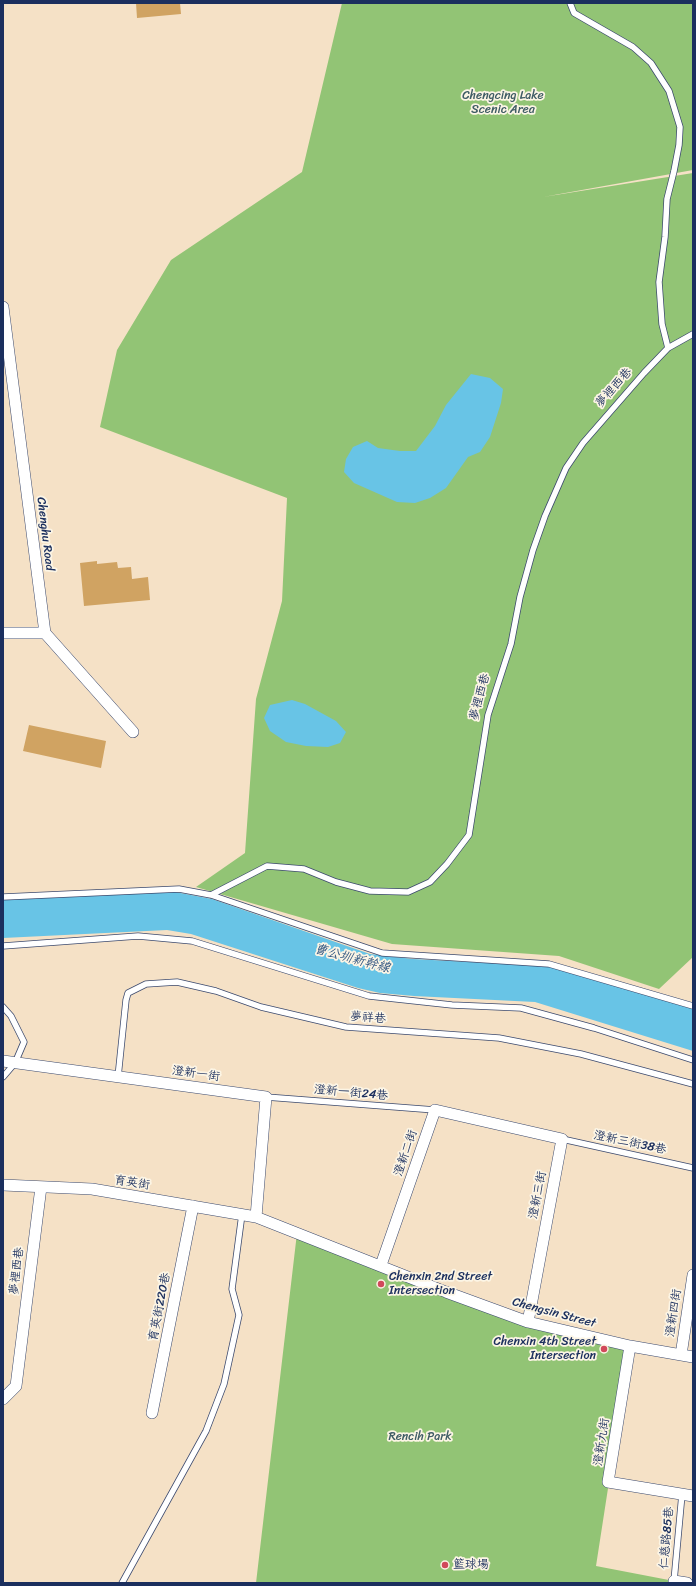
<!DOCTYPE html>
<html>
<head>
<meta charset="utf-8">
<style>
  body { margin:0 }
  #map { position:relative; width:696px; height:1586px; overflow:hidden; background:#f5e1c6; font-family:Sriracha,sans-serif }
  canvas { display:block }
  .frame { position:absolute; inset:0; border:4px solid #1b2f5e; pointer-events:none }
</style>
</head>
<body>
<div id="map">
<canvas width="696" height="1586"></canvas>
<div class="frame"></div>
</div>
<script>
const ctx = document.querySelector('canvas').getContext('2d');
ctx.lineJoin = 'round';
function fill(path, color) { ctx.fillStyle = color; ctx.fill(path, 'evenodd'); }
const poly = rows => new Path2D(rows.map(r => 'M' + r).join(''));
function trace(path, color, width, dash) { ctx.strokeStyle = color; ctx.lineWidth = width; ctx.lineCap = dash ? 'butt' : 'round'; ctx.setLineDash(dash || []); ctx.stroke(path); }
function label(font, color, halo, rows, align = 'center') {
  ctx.font = font + ' Sriracha,"LXGW WenKai TC",sans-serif'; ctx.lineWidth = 3.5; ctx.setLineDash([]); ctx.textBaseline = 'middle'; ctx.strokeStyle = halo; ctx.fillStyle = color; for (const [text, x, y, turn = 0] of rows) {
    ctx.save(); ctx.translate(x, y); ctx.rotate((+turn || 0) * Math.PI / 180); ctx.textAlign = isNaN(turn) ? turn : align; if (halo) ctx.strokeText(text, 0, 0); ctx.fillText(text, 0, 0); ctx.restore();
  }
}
const green = poly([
  [342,3,693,3,693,170,543,197,693,173,693,957,659,989,559,956,392,944,196,887,245,853,256,699,282,601,287,498,100,427,117,350,171,260,302,172],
  [297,1233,528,1321,630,1346,596,1566,674,1581,674,1583,256,1583]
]);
const water = poly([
  [471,374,490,378,503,389,501,403,490,437,480,452,468,457,446,488,430,498,415,503,397,502,354,483,344,472,346,459,353,447,367,441,378,448,400,451,416,451,435,426,446,405],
  [292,700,305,704,336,721,346,732,340,743,328,747,306,746,286,742,270,731,264,718,270,705],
  [175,892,212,899,370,954,413,959,548,966,693,1009,693,1051,535,1002,414,996,380,993,358,988,191,934,167,930,3,938,3,899]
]);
const building = poly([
  [136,3,180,3,181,14,137,18],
  [97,561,97,564,117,562,118,568,131,567,132,579,148,577,150,600,84,606,80,563],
  [29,725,106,741,101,768,23,751]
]);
const lane = poly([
  [570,3,574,13,633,47,651,63,669,91,680,127,679,145,674,171,667,199,665,237,659,282,662,324,668,348],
  [211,895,267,866,304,869,336,882,370,891,408,892,430,882,447,864,469,835,488,715,511,644,520,597,533,550,545,516,566,468,583,443,644,373,668,348,693,334],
  [3,897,179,889,211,895,382,953,549,964,693,1006],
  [3,946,138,936,192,941,369,996,452,1005,521,1008,594,1028,693,1060],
  [3,1007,11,1016,24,1042,15,1063,3,1077],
  [118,1077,126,1000,128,993,146,984,177,982,216,991,261,1007,346,1027,499,1038,581,1054,693,1084],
  [266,1097,435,1110],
  [562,1139,693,1168],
  [674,1581,682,1494],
  [122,1583,206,1431,224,1384,239,1315,232,1289,242,1214]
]);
const street = poly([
  [3,307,45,633,133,732],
  [3,633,45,633],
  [3,1061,266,1097,256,1217],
  [3,1185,92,1189,256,1217,446,1292,528,1322,630,1346,693,1357],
  [381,1265,435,1110,562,1139,528,1322],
  [630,1346,608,1482,693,1496],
  [681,1355,693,1275],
  [3,1399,16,1386,41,1187],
  [152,1413,193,1206],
  [674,1581,687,1583]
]);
const markers = [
  [381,1284,4,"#d1495b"],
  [604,1349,4,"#d1495b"],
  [445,1565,4,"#d1495b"]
];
const parkNames = [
  ["Chengcing Lake",503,96],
  ["Scenic Area",503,110],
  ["Rencih Park",420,1437]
];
const streetNames = [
  ["夢裡西巷",614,388,-48],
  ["Chenghu Road",45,534,83],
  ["夢裡西巷",480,697,-75],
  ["夢祥巷",368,1018,4],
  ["澄新一街",196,1074,8],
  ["澄新一街24巷",351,1093,5],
  ["澄新三街38巷",630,1143,12],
  ["澄新二街",406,1153,-71],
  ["育英街",132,1183,9],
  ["澄新三街",538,1195,-79],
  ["夢裡西巷",17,1271,-83],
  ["育英街220巷",160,1307,-79],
  ["Chengsin Street",554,1313,15],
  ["澄新四街",674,1313,-81],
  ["澄新九街",602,1442,-81],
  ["仁慈路85巷",667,1538,-85]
];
const poiNames = [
  ["Chenxin 2nd Street",389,1277],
  ["Intersection",389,1291],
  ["Chenxin 4th Street",596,1342,"right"],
  ["Intersection",596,1356,"right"],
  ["籃球場",453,1565]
];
const waterNames = [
  ["曹公圳新幹線",352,959,15]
];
fill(green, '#92c475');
fill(water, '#68c4e6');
fill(building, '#d0a362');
trace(lane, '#3c4a6e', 7);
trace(street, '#3c4a6e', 12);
trace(lane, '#fff', 5.5);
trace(street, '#fff', 11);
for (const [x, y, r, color] of markers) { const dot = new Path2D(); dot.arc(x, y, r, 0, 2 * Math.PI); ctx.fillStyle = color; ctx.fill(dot); trace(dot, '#fcf5e5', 1.5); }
label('12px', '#3f5c65', '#fcf5e5', parkNames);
label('12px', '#1b2f5e', '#fcf5e5', streetNames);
label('12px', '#1b2f5e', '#fcf5e5', poiNames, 'left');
label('italic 13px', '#2e5480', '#fcf5e5', waterNames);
</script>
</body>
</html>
